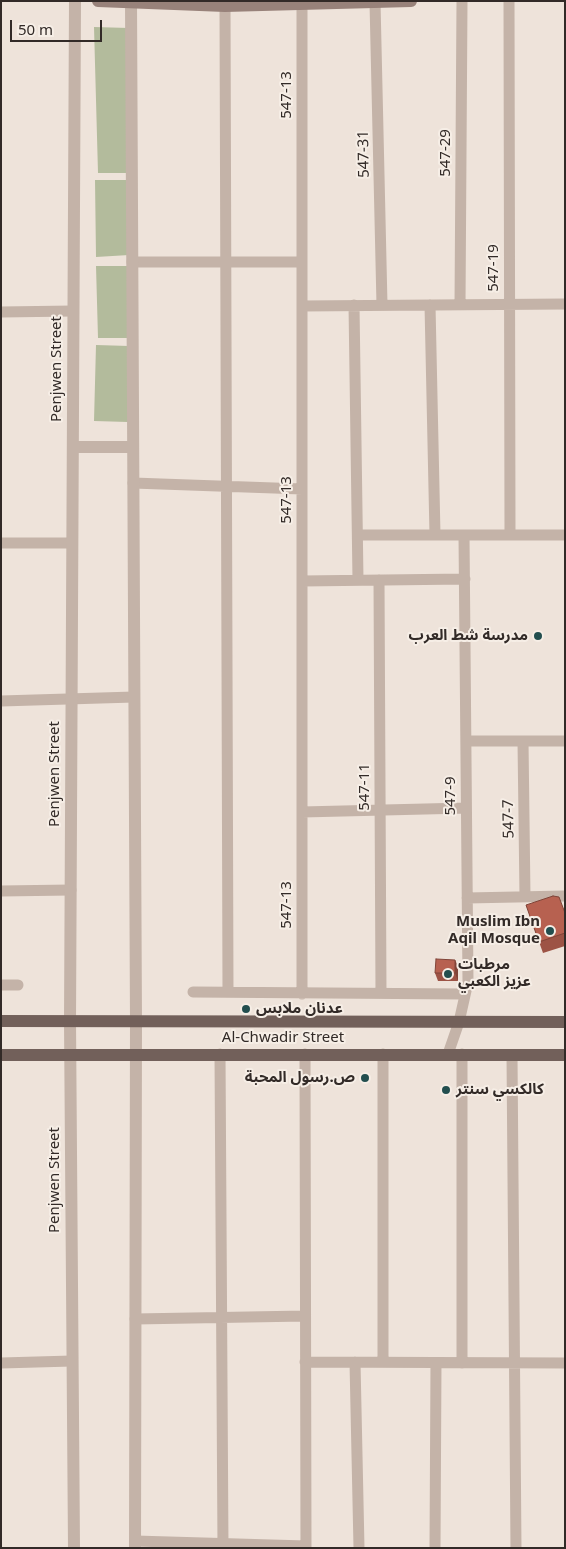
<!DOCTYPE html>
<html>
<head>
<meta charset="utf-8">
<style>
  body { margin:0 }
  #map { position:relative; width:566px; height:1549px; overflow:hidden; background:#eee3da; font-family:"Noto Sans",sans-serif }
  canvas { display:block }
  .frame { position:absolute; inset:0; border:2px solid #322a27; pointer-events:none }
  .scale { position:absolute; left:10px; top:20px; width:92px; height:22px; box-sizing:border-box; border:2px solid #322a27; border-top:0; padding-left:6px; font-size:15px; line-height:18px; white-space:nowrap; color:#322a27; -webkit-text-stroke:4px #f6eee6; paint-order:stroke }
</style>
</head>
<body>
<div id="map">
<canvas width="566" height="1549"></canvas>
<div class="frame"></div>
<div class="scale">50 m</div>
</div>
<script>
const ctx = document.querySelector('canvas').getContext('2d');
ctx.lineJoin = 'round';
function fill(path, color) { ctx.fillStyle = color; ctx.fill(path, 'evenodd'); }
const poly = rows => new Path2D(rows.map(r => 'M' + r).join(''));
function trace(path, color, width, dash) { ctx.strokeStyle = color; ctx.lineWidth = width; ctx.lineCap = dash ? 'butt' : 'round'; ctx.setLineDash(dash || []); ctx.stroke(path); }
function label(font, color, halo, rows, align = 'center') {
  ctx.font = font + ' "Noto Sans","Noto Sans Arabic",sans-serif'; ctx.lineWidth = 4; ctx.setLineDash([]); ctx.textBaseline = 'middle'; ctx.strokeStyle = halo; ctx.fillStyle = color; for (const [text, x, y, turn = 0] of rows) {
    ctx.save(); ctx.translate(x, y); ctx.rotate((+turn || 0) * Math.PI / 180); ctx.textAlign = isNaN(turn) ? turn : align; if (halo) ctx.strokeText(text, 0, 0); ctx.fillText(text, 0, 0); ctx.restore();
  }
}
const green = poly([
  [94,27,129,28,128,173,98,173],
  [95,180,128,180,129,255,96,257],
  [96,266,127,266,129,338,98,338],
  [96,345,129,346,128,422,94,421]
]);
const minor = poly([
  [509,1,510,535],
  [375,2,382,305],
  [225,6,228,992],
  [302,6,302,994],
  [132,262,302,262],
  [354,305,358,580],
  [430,305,435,535],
  [460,305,462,1],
  [302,306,565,304],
  [1,312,73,311],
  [133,483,302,489],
  [359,535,565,535],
  [1,543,72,543],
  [379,580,381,993],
  [302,581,465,579],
  [1,701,134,697],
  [466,741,565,741],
  [523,741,525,897],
  [302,812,466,808],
  [1,891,71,890],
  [467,898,565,896],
  [1,985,18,985],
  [193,992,463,994],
  [220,1054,223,1548],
  [305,1054,306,1548],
  [448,1054,459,1022,468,982,464,535],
  [462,1054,462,1363],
  [512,1055,516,1548],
  [135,1319,305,1316],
  [305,1362,565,1363],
  [355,1362,359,1548],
  [383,1362,383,1054],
  [1,1363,72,1361],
  [135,1541,306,1546],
  [435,1548,436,1363]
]);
const tertiary = poly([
  [131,2,136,1022,135,1548],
  [73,447,133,447],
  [74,1548,70,1021,75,1]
]);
const secondary = poly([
  [98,1,225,6,411,1]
]);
const primary = poly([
  [1,1021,565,1022],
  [1,1055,565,1055]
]);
const wall = poly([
  [526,905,565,913,565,946,543,953],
  [455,960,458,967,458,981,438,981,435,973]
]);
const shadedWall = poly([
  [455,960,458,967,458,981,455,973]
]);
const building = poly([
  [553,896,559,897,565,913,565,933,539,942,526,905,553,896],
  [436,959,455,960,455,973,435,973,436,959]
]);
const markers = [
  [538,636,5,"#224e4e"],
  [550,931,5,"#224e4e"],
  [448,974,5,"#224e4e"],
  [246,1009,5,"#224e4e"],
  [365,1078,5,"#224e4e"],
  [446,1090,5,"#224e4e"]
];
const streetNames = [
  ["547-13",287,95,-90],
  ["547-29",446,153,-90],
  ["547-31",364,154,-91],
  ["547-19",494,268,-90],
  ["Penjwen Street",57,369,-90],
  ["547-13",287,500,-90],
  ["Penjwen Street",55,774,-90],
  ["547-11",365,787,-90],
  ["547-9",451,796,-90],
  ["547-7",509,819,-91],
  ["547-13",287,905,-90],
  ["Al-Chwadir Street",283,1038],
  ["Penjwen Street",55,1180,-90]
];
const poiNames = [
  ["مدرسة شط العرب",528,636],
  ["Muslim Ibn",540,922],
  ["Aqil Mosque",540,939],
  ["مرطبات",458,965,"left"],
  ["عزيز الكعبي",458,982,"left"],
  ["عدنان ملابس",256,1009,"left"],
  ["ص.رسول المحبة",355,1078],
  ["كالكسي سنتر",456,1090,"left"]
];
fill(green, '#b3bb9c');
trace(minor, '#c4b3a8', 11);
trace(tertiary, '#c4b3a8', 12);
trace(secondary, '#98827a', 12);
trace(primary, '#72605a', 12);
fill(wall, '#9d5345');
fill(shadedWall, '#804438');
fill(building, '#b76150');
trace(building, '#804438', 1);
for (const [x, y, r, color] of markers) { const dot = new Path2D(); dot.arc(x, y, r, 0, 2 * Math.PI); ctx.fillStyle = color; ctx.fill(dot); trace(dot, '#f6eee6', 2); }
label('15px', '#322a27', '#f6eee6', streetNames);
label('bold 15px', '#322a27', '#f6eee6', poiNames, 'right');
</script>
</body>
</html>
